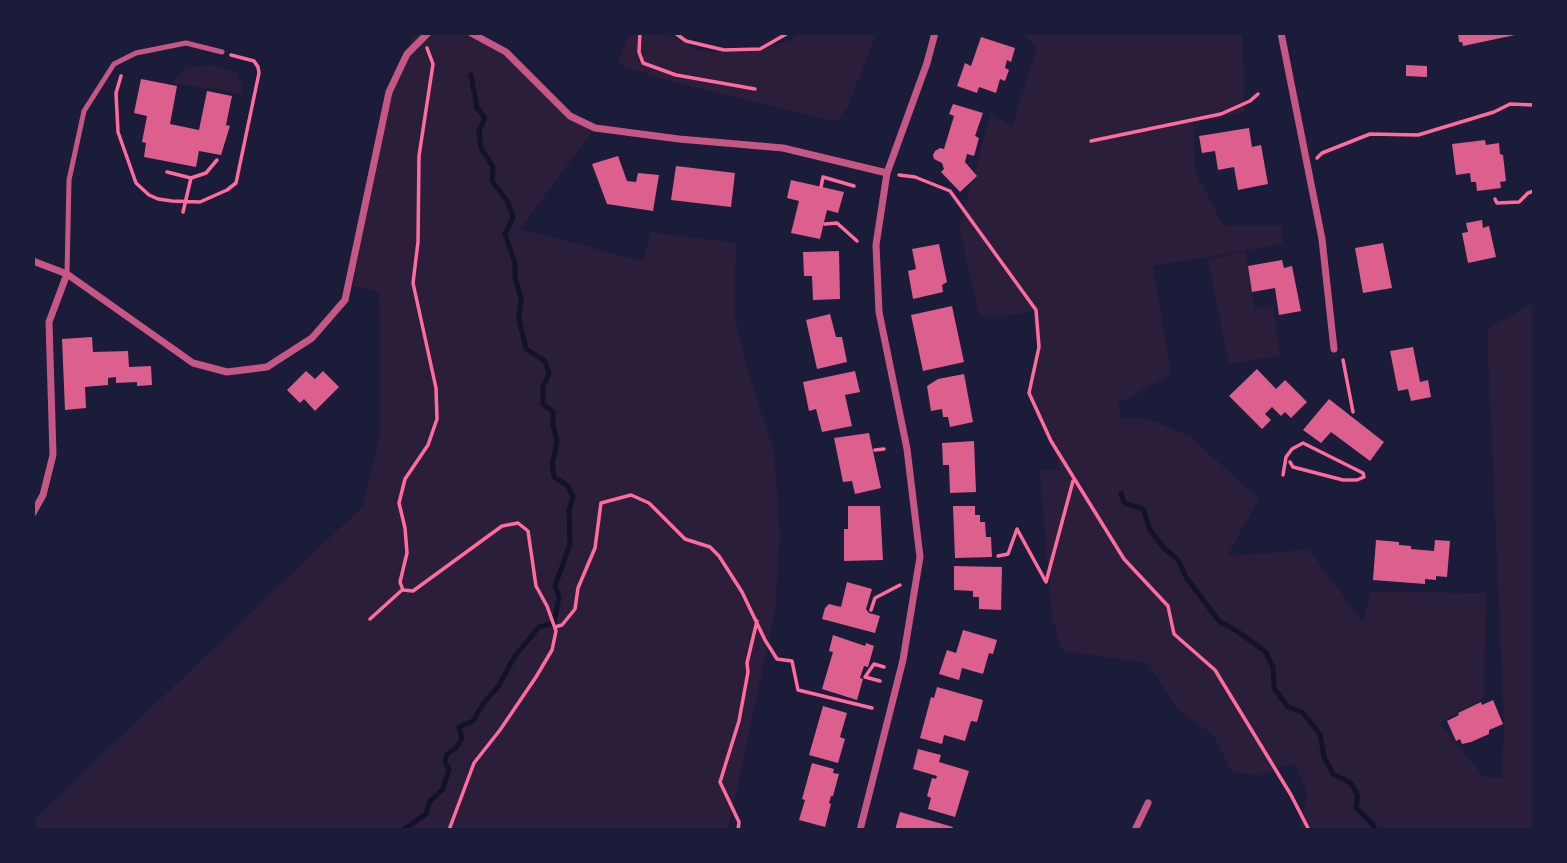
<!DOCTYPE html>
<html>
<head>
<meta charset="utf-8">
<style>
  body { margin:0 }
  #map { position:relative; width:1567px; height:863px; overflow:hidden; background:#1b1b3a; font-family:Montserrat,sans-serif }
  canvas { display:block }
  .frame { position:absolute; inset:0; border:35px solid #1b1b3a; pointer-events:none }
</style>
</head>
<body>
<div id="map">
<canvas width="1567" height="863"></canvas>
<div class="frame"></div>
</div>
<script>
const ctx = document.querySelector('canvas').getContext('2d');
ctx.lineJoin = 'round';
function fill(path, color) { ctx.fillStyle = color; ctx.fill(path, 'evenodd'); }
const poly = rows => new Path2D(rows.map(r => 'M' + r).join(''));
function trace(path, color, width, dash) { ctx.strokeStyle = color; ctx.lineWidth = width; ctx.lineCap = dash ? 'butt' : 'round'; ctx.setLineDash(dash || []); ctx.stroke(path); }
const green = poly([
  [414,33,471,33,506,52,570,116,595,128,520,229,643,261,650,232,736,243,734,316,754,391,774,451,780,536,775,611,728,830,33,830,33,820,363,506,380,434,379,292,354,286,356,245,389,92],
  [629,33,667,33,699,51,751,52,789,41,800,33,877,33,849,104,837,122,668,81,617,64],
  [1022,33,1243,33,1244,113,1193,123,1196,174,1224,226,1281,225,1283,244,1153,266,1171,375,1118,403,1121,418,1148,419,1191,437,1259,499,1227,556,1309,550,1363,622,1370,592,1486,593,1484,698,1439,723,1484,777,1502,778,1504,725,1487,329,1534,303,1534,830,1300,830,1307,793,1294,762,1257,776,1231,771,1214,736,1178,710,1148,663,1063,651,1052,619,1040,471,1060,470,1051,441,1029,393,1039,348,1035,310,1017,315,979,316,959,226,991,114,1012,126,1037,48],
  [212,65,238,73,237,79,242,80,241,95,215,88,211,89,173,83,175,77,181,74,184,68],
  [1245,251,1255,309,1273,306,1280,356,1229,364,1208,260]
]);
const stream = poly([
  [1121,493,1124,503,1143,509,1150,530,1164,548,1178,560,1186,577,1219,621,1237,631,1266,652,1273,668,1274,688,1288,707,1302,712,1320,734,1324,757,1333,774,1351,783,1358,796,1356,807,1373,825,1375,830],
  [403,830,426,814,430,801,442,790,449,770,445,761,447,754,456,748,462,738,459,727,473,721,483,704,499,685,515,656,539,627,554,623,559,597,555,586,570,544,569,510,573,497,568,486,554,477,552,465,557,442,553,425,553,412,543,404,543,387,549,374,545,361,526,349,519,319,521,298,515,277,515,263,505,234,513,217,508,202,492,181,493,167,481,148,479,131,485,118,477,108,471,75]
]);
const building = poly([
  [1458,33,1515,33,1515,35,1463,46,1462,42,1459,42],
  [981,37,1015,48,1011,62,1007,60,1005,68,1009,70,1005,81,1000,79,996,93,979,87,977,93,957,86,965,63,971,66],
  [1406,65,1427,66,1427,77,1406,76],
  [141,79,177,86,170,124,199,130,207,91,232,96,226,125,230,126,221,155,199,151,196,167,144,157,146,143,142,142,147,116,134,113],
  [953,104,983,113,975,136,979,138,974,156,967,154,965,162,977,176,960,192,941,172,944,169,942,163,934,159,933,155,935,151,940,148,944,149,954,116,949,114],
  [1249,128,1252,147,1261,145,1268,184,1238,190,1234,167,1218,170,1215,151,1202,153,1199,136],
  [1485,140,1486,145,1499,143,1500,154,1503,155,1506,181,1500,182,1501,188,1477,191,1476,182,1471,182,1470,173,1456,175,1452,144],
  [618,156,627,181,636,182,638,173,659,175,653,211,607,204,592,164],
  [676,166,735,173,731,207,671,200],
  [791,180,844,192,838,213,827,210,820,239,791,233,799,201,787,198],
  [1482,220,1483,228,1489,226,1496,257,1468,263,1462,233,1468,232,1466,223],
  [1383,243,1392,288,1363,293,1355,248],
  [939,244,947,282,942,285,943,292,913,299,908,271,916,269,912,249],
  [839,251,840,299,813,300,812,276,804,276,803,252],
  [1282,260,1284,268,1292,266,1301,311,1279,315,1275,288,1252,292,1248,266],
  [952,306,964,362,923,371,911,315],
  [830,314,836,337,842,337,847,362,817,369,806,320],
  [92,337,93,352,128,351,129,367,151,366,152,385,137,386,137,382,116,383,116,377,108,378,108,385,85,387,86,408,65,410,62,339],
  [1413,347,1420,382,1428,380,1431,397,1411,401,1408,389,1398,391,1390,351],
  [1257,369,1276,389,1285,380,1307,402,1291,418,1285,412,1281,416,1272,407,1265,414,1271,420,1262,429,1229,396],
  [306,371,315,379,323,371,339,387,315,411,304,399,300,403,287,390],
  [855,371,860,392,845,395,852,426,822,432,816,409,809,411,803,382],
  [964,374,973,422,950,427,948,417,943,417,942,409,931,411,927,386,938,379],
  [1329,399,1384,442,1370,461,1331,432,1321,443,1303,430],
  [869,433,881,488,855,494,852,481,843,482,834,438],
  [974,441,976,492,950,493,949,465,943,465,942,443],
  [848,506,880,506,883,560,844,561,844,529,848,529],
  [953,506,975,506,975,515,980,515,980,522,985,522,986,537,991,537,992,557,955,558],
  [1376,540,1399,542,1399,545,1411,546,1411,549,1434,551,1435,540,1450,541,1447,577,1436,576,1436,580,1425,579,1425,584,1373,580],
  [954,566,1002,567,1001,610,979,609,979,597,973,597,973,591,954,590],
  [847,582,872,589,866,609,869,613,880,616,875,633,822,619,825,608,829,604,841,607],
  [963,630,997,640,993,654,989,653,983,674,962,668,959,680,939,674,947,650,956,653],
  [833,635,865,646,866,643,874,646,868,667,864,666,860,678,863,679,857,700,822,689,833,652,829,651],
  [937,687,983,700,977,722,971,721,965,741,944,735,942,744,920,738,931,697,934,698],
  [1493,700,1503,724,1489,730,1489,734,1471,742,1462,744,1460,739,1456,741,1447,721,1459,715,1458,713,1481,702,1482,705],
  [823,706,847,713,840,737,845,739,838,763,809,755],
  [918,749,941,755,939,762,969,771,955,817,928,809,931,798,927,796,932,778,936,779,937,776,913,769],
  [812,763,834,769,833,773,839,774,833,796,831,796,829,803,831,804,825,827,799,820,805,800,802,799],
  [900,812,953,827,952,830,895,830]
]);
const path = poly([
  [640,33,639,52,643,63,676,75,755,89],
  [675,33,686,41,724,50,760,49,788,33],
  [427,48,433,64,419,156,418,242,413,283,436,388,437,419,428,445,405,479,399,503,405,528,407,553,400,582,403,590,413,591,502,526,518,523,528,531,536,586,547,606,556,631,552,650,536,677,500,730,474,763,449,830],
  [121,76,116,93,118,132,136,183,149,195,158,199,172,201,200,202,227,190,236,183,259,73,258,67,254,61,231,55],
  [1091,141,1221,114,1250,101,1258,94],
  [1317,158,1322,153,1370,134,1418,135,1494,112,1510,104,1534,105],
  [167,172,191,178,206,173,217,160],
  [899,175,915,177,950,191,1036,310,1039,347,1029,393,1051,441,1124,559,1168,606,1174,634,1215,670,1291,795,1309,830],
  [821,187,823,177,854,186],
  [1495,199,1497,203,1519,202,1528,193,1534,191],
  [183,212,191,178],
  [825,224,837,223,857,241],
  [1343,360,1353,412],
  [875,450,884,449],
  [1283,475,1286,457,1292,449,1303,443,1363,473,1364,477,1357,480,1343,480,1293,467,1290,462],
  [998,556,1008,554,1017,529,1046,582,1073,481],
  [871,610,875,598,900,585],
  [370,619,402,590],
  [555,627,562,625,575,609,578,588,595,548,601,503,631,495,649,503,685,539,710,547,719,556,742,592,765,640,777,659,792,661,798,690,872,708],
  [880,681,865,677,874,664,884,667],
  [738,830,739,822,720,782,739,721,748,672,747,663,757,621]
]);
const service = poly([
  [67,274,69,180,84,111,114,64,136,53,186,43,222,52]
]);
const minor = poly([
  [471,33,506,52,570,116,595,128,679,139,783,148,887,173],
  [1281,33,1322,239,1334,349],
  [33,261,67,274,193,363,227,372,267,367,312,338,345,300,389,92,407,54,428,33],
  [33,513,43,495,53,455,49,322,67,274],
  [860,830,903,660,920,557,907,449,879,312,876,245,887,173,927,63,935,33],
  [1135,830,1148,803]
]);
fill(green, '#2a1e3b');
trace(stream, '#12122b', 5);
fill(building, '#dd5f8e');
trace(path, '#ff6b9d', 3.5);
trace(service, '#c65784', 5);
trace(minor, '#c65784', 7);
</script>
</body>
</html>
